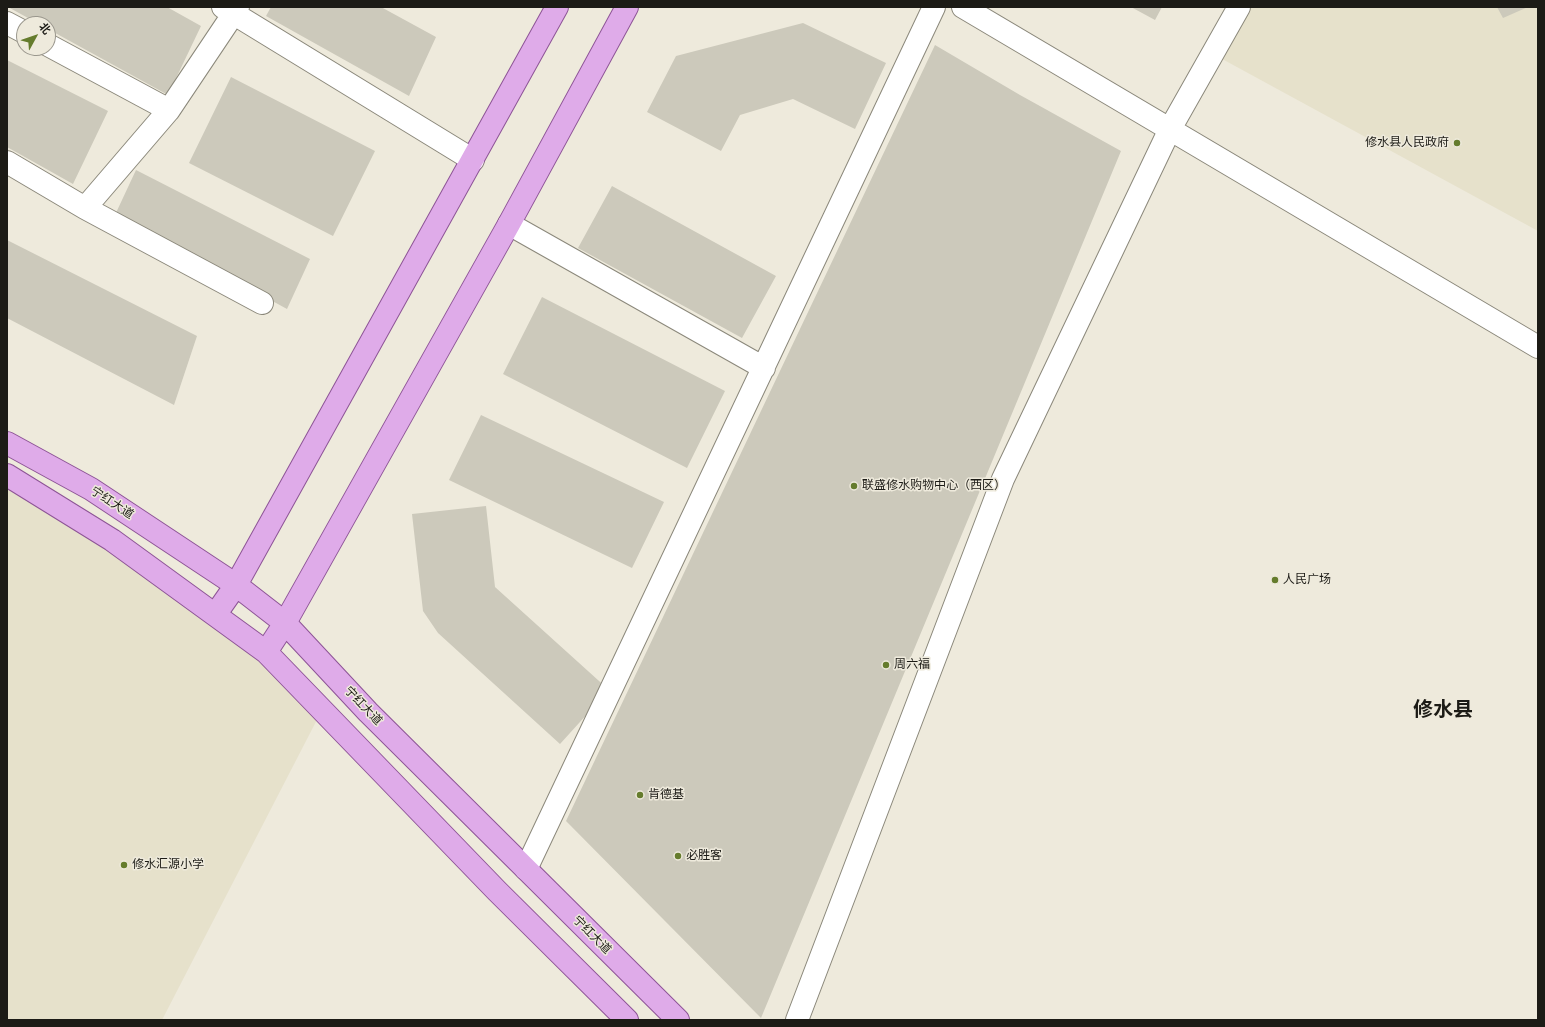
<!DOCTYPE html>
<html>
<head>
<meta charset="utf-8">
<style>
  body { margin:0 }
  #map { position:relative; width:1545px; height:1027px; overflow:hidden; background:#eeeadc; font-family:Karla,"Noto Sans SC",sans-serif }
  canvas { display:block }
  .frame { position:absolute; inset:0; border:8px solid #1c1b16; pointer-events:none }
  .north { position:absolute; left:16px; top:16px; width:40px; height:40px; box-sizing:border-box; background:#eeeadc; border:1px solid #9a978d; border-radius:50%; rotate:50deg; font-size:11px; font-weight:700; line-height:16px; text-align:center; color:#1c1b16 }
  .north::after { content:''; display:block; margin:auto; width:14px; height:18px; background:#657c2d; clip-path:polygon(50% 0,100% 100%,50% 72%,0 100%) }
</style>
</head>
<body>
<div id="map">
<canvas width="1545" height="1027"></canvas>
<div class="frame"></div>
<div class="north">北</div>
</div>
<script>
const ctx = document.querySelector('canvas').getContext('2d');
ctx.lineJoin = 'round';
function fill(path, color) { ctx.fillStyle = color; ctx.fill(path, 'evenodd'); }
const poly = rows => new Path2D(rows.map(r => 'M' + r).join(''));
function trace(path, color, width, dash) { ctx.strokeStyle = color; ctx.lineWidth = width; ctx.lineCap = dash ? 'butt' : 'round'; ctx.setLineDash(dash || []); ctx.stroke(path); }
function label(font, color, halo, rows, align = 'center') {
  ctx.font = font + ' Karla,"Noto Sans SC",sans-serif'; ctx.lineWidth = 3; ctx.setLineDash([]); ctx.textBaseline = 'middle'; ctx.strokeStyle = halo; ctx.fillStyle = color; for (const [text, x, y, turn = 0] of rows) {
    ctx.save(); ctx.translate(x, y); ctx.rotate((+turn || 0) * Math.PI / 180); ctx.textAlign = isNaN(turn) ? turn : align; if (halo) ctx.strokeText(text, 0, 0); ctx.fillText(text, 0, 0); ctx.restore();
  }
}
const built = poly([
  [1249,7,1538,7,1538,231,1213,54],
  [7,475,112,540,322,710,162,1020,7,1020]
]);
const building = poly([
  [8,7,167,7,201,26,168,95,48,29,48,24,39,24],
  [271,7,381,7,436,37,409,96,266,16],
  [1131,7,1162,7,1155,20],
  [1497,7,1528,7,1503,18],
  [803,23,886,63,855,129,793,99,740,115,721,151,647,112,676,56],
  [935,45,1020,95,1121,151,761,1018,566,821],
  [7,60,108,111,73,184,7,147],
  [231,77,375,151,333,236,189,163],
  [136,170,310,259,287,309,115,215],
  [612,186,776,276,742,338,578,248],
  [7,240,197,336,174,405,7,318],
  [542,297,725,391,687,468,503,374],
  [481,415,664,502,632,568,449,480],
  [486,506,495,587,609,690,560,744,438,633,423,611,412,514]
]);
const street = poly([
  [223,7,473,160],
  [7,23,24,32],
  [48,45,169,110],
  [7,162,85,208,169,110,238,7],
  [85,208,262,303],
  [509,224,764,368],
  [526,869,934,7]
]);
const secondary = poly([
  [963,7,1538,347],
  [797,1020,1003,479,1170,129,1239,7]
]);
const primary = poly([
  [7,443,91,489,236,585,285,623,368,712,678,1020],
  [7,475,112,540,266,652,497,891,627,1020],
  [215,615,236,585,557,7],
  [266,652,285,623,509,224,627,7]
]);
const markers = [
  [1457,143,4,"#657c2d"],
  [854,486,4,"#657c2d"],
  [1275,580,4,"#657c2d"],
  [886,665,4,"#657c2d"],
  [640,795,4,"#657c2d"],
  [678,856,4,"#657c2d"],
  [124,865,4,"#657c2d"]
];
const poiNames = [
  ["修水县人民政府",1449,143,"right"],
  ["联盛修水购物中心（西区）",862,486],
  ["人民广场",1283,580],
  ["周六福",894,665],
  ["肯德基",648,795],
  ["必胜客",686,856],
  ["修水汇源小学",132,865]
];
const streetNames = [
  ["宁红大道",112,503,33],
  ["宁红大道",363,706,46],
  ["宁红大道",592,935,45]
];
const townNames = [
  ["修水县",1443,710]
];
fill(built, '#e6e1cb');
fill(building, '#ccc9bb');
trace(street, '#8b887b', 24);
trace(secondary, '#8b887b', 24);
trace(primary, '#8d5496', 24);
trace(street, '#fff', 22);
trace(secondary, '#fff', 22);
trace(primary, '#dfabe9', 22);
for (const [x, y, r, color] of markers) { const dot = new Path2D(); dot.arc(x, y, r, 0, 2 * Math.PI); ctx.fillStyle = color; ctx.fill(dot); trace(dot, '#eeeadc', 1.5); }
label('12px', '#1c1b16', '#eeeadc', poiNames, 'left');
label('12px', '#1c1b16', '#eeeadc', streetNames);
label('bold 20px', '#1c1b16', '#eeeadc', townNames);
</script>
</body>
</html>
